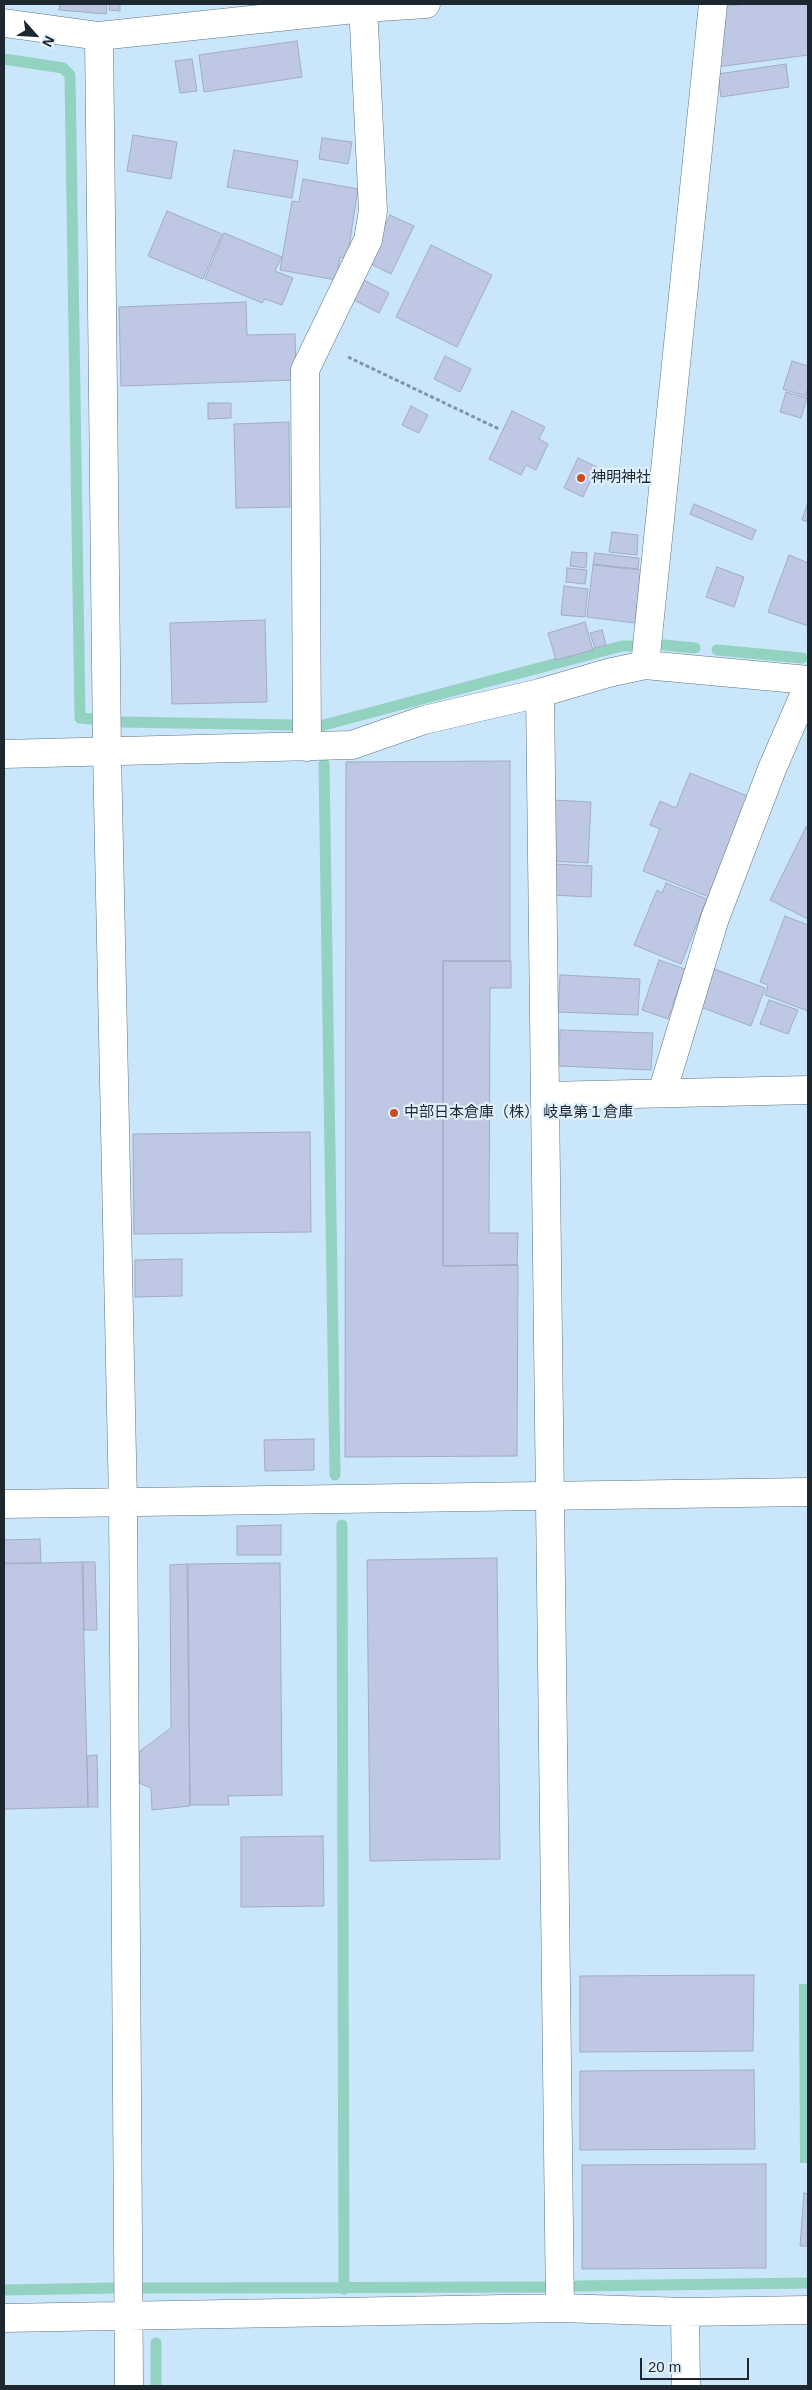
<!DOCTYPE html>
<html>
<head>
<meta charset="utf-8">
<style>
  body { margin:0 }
  #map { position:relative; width:812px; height:2390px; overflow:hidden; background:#cae6fa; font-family:Arial,sans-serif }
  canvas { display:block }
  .frame { position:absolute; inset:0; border:5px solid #1d272f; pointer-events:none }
  .north { position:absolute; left:10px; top:10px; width:50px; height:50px; -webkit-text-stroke:4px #e0f1fd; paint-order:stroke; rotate:116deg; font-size:14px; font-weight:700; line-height:20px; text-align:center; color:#1d272f }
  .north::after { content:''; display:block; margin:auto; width:18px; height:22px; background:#1d272f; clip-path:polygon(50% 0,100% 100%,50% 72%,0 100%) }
  .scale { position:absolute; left:640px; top:2358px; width:109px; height:22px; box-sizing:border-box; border:2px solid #1d272f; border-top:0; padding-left:6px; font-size:15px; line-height:18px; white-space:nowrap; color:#1d272f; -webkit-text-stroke:4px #e0f1fd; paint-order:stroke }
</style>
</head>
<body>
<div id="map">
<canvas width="812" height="2390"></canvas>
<div class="frame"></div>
<div class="north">N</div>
<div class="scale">20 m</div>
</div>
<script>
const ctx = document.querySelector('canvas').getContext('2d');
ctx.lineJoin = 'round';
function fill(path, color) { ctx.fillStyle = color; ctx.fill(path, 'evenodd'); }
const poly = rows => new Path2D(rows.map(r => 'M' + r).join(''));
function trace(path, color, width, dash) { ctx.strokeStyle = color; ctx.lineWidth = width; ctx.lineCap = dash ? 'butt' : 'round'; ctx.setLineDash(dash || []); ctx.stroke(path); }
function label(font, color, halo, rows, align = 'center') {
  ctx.font = font + ' Arial,"Noto Sans JP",sans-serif'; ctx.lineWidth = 4.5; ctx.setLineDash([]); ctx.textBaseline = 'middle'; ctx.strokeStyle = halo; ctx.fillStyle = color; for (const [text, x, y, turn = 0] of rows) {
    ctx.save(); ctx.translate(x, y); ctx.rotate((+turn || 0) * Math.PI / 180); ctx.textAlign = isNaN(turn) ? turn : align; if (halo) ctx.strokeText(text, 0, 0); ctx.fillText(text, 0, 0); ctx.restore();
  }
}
const water = poly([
  [799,1984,808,1984,808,2163,800,2163]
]);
const stream = poly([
  [4,59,63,68,70,75,80,718,92,719],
  [664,645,695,648],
  [717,650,802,658],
  [121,722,295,725],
  [320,726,622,646,635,646],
  [324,764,335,1475],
  [342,1525,344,2289],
  [577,2286,808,2283],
  [145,2288,544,2287],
  [4,2290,115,2288],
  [156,2386,156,2343]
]);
const building = poly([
  [60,4,107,4,106,14,59,10,60,4],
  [110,4,120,4,120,11,109,10,110,4],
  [745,4,808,4,808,55,717,67,721,7,745,4],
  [297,41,302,77,204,92,199,55,297,41],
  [192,59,197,91,180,93,175,61,192,59],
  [786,64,789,87,721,97,718,74,786,64],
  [133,135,177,142,171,179,127,171,133,135],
  [322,138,352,142,348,164,319,159,322,138],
  [234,150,298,161,292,198,227,187,234,150],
  [303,179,358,189,347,259,340,257,336,280,280,270,292,201,299,202,303,179],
  [167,211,222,234,203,279,148,256,167,211],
  [390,215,414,226,391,274,367,262,390,215],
  [224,233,282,257,275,271,293,278,282,305,265,299,262,303,205,279,224,233],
  [431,245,492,275,457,347,396,317,431,245],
  [362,279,389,293,379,313,352,299,362,279],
  [246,302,247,335,295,334,296,380,121,386,119,307,246,302],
  [445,356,471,369,460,392,434,379,445,356],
  [792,361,808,366,808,386,806,396,783,389,792,361],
  [786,392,807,398,801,418,780,412,786,392],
  [208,403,231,403,231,418,208,419,208,403],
  [411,406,428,415,419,433,402,425,411,406],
  [512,411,545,427,539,439,548,444,536,470,526,465,521,475,489,459,512,411],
  [289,422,290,507,236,508,234,424,289,422],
  [578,458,597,467,583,497,564,488,578,458],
  [808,502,808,522,802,520,808,502],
  [694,504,756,530,752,540,690,514,694,504],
  [612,532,638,535,637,555,609,552,612,532],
  [572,552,587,553,586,568,570,566,572,552],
  [595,553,639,558,638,569,593,564,595,553],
  [789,555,808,563,808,626,768,612,789,555],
  [593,565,641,570,635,623,587,617,593,565],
  [717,567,744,577,734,607,706,597,717,567],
  [567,568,587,570,585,584,566,582,567,568],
  [564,586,588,589,585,617,561,615,564,586],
  [265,620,267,702,172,704,170,623,265,620],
  [585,622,593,650,556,660,548,633,585,622],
  [602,630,606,645,595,648,590,633,602,630],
  [510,761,510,961,443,961,443,1266,518,1265,517,1456,345,1457,346,762,510,761],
  [690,773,750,797,709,897,643,871,660,829,650,825,660,801,676,808,690,773],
  [552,800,591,802,588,863,549,861,552,800],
  [806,827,808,828,808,919,770,900,806,827],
  [553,864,592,866,591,897,552,895,553,864],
  [666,883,707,899,681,964,634,945,657,890,662,893,666,883],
  [785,916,808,925,808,1011,765,995,768,985,760,982,785,916],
  [659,960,685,969,668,1019,642,1010,659,960],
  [443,961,511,961,511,988,490,988,489,1233,518,1233,517,1265,443,1266,443,961],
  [709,967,765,988,751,1026,695,1005,709,967],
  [560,975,640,979,638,1015,558,1012,560,975],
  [769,1000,798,1010,788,1034,760,1024,769,1000],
  [560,1030,653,1033,651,1070,559,1066,560,1030],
  [310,1132,311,1232,134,1234,133,1134,310,1132],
  [182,1259,182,1296,135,1297,135,1260,182,1259],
  [314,1439,314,1470,265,1471,264,1440,314,1439],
  [281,1525,281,1555,237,1555,237,1526,281,1525],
  [40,1539,41,1563,4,1563,4,1540,40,1539],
  [497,1558,500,1859,370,1861,367,1560,497,1558],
  [82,1562,88,1807,4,1809,4,1564,82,1562],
  [83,1562,95,1562,97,1630,84,1630,83,1562],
  [280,1563,282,1795,228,1796,229,1805,190,1805,188,1564,280,1563],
  [187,1564,190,1806,152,1810,151,1788,139,1783,139,1752,171,1728,170,1565,187,1564],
  [97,1755,98,1807,88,1807,87,1756,97,1755],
  [323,1836,324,1906,241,1907,241,1837,323,1836],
  [754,1975,753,2051,580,2052,580,1976,754,1975],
  [754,2070,755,2149,580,2150,580,2071,754,2070],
  [766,2164,766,2268,582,2269,582,2165,766,2164],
  [804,2193,808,2194,808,2246,800,2246,804,2193]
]);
const path = poly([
  [348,357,499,429]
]);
const street = poly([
  [4,23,99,36,364,8,426,4],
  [99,36,107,753,123,1503,129,2386],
  [645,665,713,4],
  [540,693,560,2308],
  [307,747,305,370,368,240,373,211,363,4],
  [4,754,352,745,424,720,540,693,608,673,645,665,808,680],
  [662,1093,715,918,772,769,808,686],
  [546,1096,808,1090],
  [685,2312,686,2386],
  [4,2318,560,2308,685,2312,808,2310]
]);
const secondary = poly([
  [4,1504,808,1492]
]);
const markers = [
  [581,478,5,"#d24921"],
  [394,1113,5,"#d24921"]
];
const poiNames = [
  ["神明神社",591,478],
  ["中部日本倉庫（株） 岐阜第１倉庫",404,1113]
];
fill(water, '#93d1c1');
trace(stream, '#93d1c1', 11);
fill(building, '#bec7e3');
trace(building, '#a2abc6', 1);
trace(street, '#5c7587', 29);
trace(secondary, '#5c7587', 29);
trace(path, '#8095a4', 3, [4, 2.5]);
trace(street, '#fff', 28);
trace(secondary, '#fff', 28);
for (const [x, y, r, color] of markers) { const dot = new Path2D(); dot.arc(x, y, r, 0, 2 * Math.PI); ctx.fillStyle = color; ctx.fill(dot); trace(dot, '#e0f1fd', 2); }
label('15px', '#1d272f', '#e0f1fd', poiNames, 'left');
</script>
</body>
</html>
